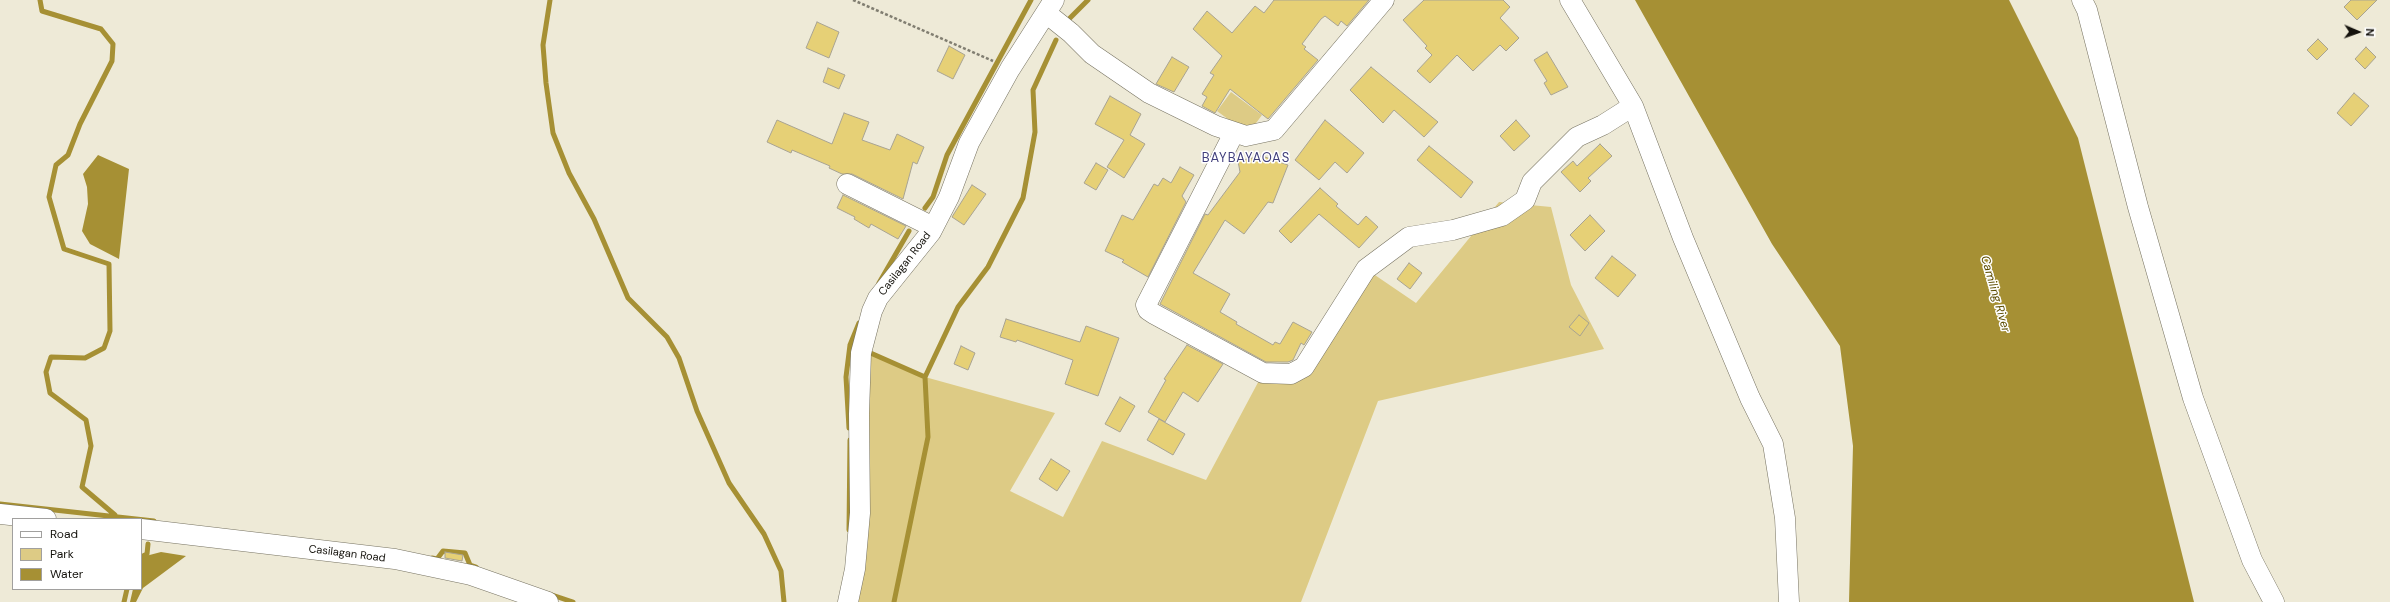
<!DOCTYPE html>
<html>
<head>
<meta charset="utf-8">
<style>
  body { margin:0 }
  #map { position:relative; width:2390px; height:602px; overflow:hidden; background:#eeead7; font-family:"DM Sans",sans-serif }
  canvas { display:block }
  .legend { position:absolute; left:12px; top:518px; width:130px; height:72px; box-sizing:border-box; background:#fff; border:1px solid #a1a09e; margin:0; padding:5px 7px; list-style:none; font-size:12px; color:#14120c }
  .legend li { display:flex; align-items:center; gap:8px; height:20px }
  .legend b { width:20px; border:1px solid #a1a09e }
  .north { position:absolute; left:2338px; top:12px; width:40px; height:40px; -webkit-text-stroke:3px #fff; paint-order:stroke; rotate:92deg; font-size:11px; font-weight:700; line-height:16px; text-align:center; color:#14120c }
  .north::after { content:''; display:block; margin:auto; width:14px; height:18px; background:#14120c; clip-path:polygon(50% 0,100% 100%,50% 72%,0 100%) }
</style>
</head>
<body>
<div id="map">
<canvas width="2390" height="602"></canvas>
<ul class="legend">
<li><b style="height:5px;background:#fff"></b>Road</li>
<li><b style="height:11px;background:#ddcb85"></b>Park</li>
<li><b style="height:11px;background:#a69034"></b>Water</li>
</ul>
<div class="north">N</div>
</div>
<script>
const ctx = document.querySelector('canvas').getContext('2d');
ctx.lineJoin = 'round';
function fill(path, color) { ctx.fillStyle = color; ctx.fill(path, 'evenodd'); }
const poly = rows => new Path2D(rows.map(r => 'M' + r).join(''));
function trace(path, color, width, dash) { ctx.strokeStyle = color; ctx.lineWidth = width; ctx.lineCap = dash ? 'butt' : 'round'; ctx.setLineDash(dash || []); ctx.stroke(path); }
function label(font, color, halo, rows, align = 'center') {
  ctx.font = font + ' "DM Sans",sans-serif'; ctx.lineWidth = 3; ctx.setLineDash([]); ctx.textBaseline = 'middle'; ctx.strokeStyle = halo; ctx.fillStyle = color; for (const [text, x, y, turn = 0] of rows) {
    ctx.save(); ctx.translate(x, y); ctx.rotate((+turn || 0) * Math.PI / 180); ctx.textAlign = isNaN(turn) ? turn : align; if (halo) ctx.strokeText(text, 0, 0); ctx.fillText(text, 0, 0); ctx.restore();
  }
}
const green = poly([
  [1231,92,1262,115,1248,134,1217,111],
  [1499,202,1551,207,1571,285,1604,349,1378,401,1301,602,848,602,862,350,925,377,1055,413,1010,491,1063,517,1102,441,1206,480,1263,373,1291,374,1366,269,1416,303]
]);
const water = poly([
  [1635,0,2009,0,2078,138,2194,602,1849,602,1853,446,1840,346,1772,244],
  [98,155,129,169,119,259,90,244,82,231,88,204,87,187,83,174],
  [161,552,186,556,143,588,136,602,130,602,133,589,141,589,142,557]
]);
const stream = poly([
  [40,0,42,11,101,29,113,44,112,61,80,124,68,155,56,165,49,197,64,249,109,264,110,331,104,348,85,358,51,357,46,372,50,393,86,420,91,446,82,487,115,515],
  [550,0,543,45,546,83,553,133,569,173,594,219,628,298,667,337,679,358,697,411,729,483,764,534,781,571,784,602],
  [1070,18,1088,0],
  [925,208,933,197,947,155,1031,0],
  [879,283,909,231],
  [853,347,850,345,859,323],
  [866,351,925,377,928,437,894,602],
  [925,377,958,307,988,267,1023,198,1035,132,1033,90,1056,40],
  [849,428,846,377,850,345],
  [0,504,154,521],
  [849,530,850,440],
  [141,557,147,554,148,544],
  [432,558,437,559,443,551,465,553,470,565,476,567],
  [549,594,573,602],
  [124,602,127,589]
]);
const building = poly([
  [1274,0,1369,0,1347,26,1341,21,1338,26,1325,16,1321,19,1302,44,1306,47,1304,49,1318,60,1268,119,1230,89,1215,113,1202,106,1207,97,1202,94,1214,75,1210,73,1222,56,1193,29,1207,11,1232,33,1255,6,1264,13,1274,0],
  [1424,0,1503,0,1510,7,1500,18,1519,38,1506,51,1500,45,1473,71,1457,55,1430,83,1417,71,1432,55,1425,48,1427,46,1403,20,1424,0],
  [2351,0,2377,0,2357,20,2344,7,2351,0],
  [817,22,839,32,829,58,806,48,817,22],
  [2318,39,2328,49,2317,60,2307,50,2318,39],
  [949,46,965,55,953,79,937,71,949,46],
  [2366,47,2376,57,2365,69,2355,59,2366,47],
  [1547,52,1568,87,1551,95,1544,83,1547,81,1534,60,1547,52],
  [1172,57,1189,67,1174,92,1156,84,1172,57],
  [1371,67,1438,122,1424,137,1394,110,1383,123,1350,90,1371,67],
  [828,68,845,75,839,89,823,82,828,68],
  [2354,93,2369,106,2351,126,2337,113,2354,93],
  [1110,96,1141,114,1130,135,1145,144,1124,178,1107,167,1124,140,1095,124,1110,96],
  [844,113,869,122,862,140,890,150,897,134,924,147,917,164,913,162,903,199,852,174,842,174,829,168,830,166,792,150,791,153,767,142,777,120,832,144,844,113],
  [1325,120,1364,153,1347,173,1335,162,1319,180,1295,160,1325,120],
  [1516,120,1530,136,1514,151,1500,136,1516,120],
  [1600,144,1612,156,1588,178,1591,181,1580,192,1561,172,1573,161,1577,166,1600,144],
  [1429,146,1473,182,1461,198,1417,160,1429,146],
  [1262,156,1288,165,1273,203,1268,202,1244,234,1225,220,1193,273,1230,294,1220,312,1237,322,1236,324,1273,345,1275,342,1280,344,1293,322,1312,332,1304,345,1301,343,1293,360,1288,362,1266,362,1160,304,1205,214,1208,215,1240,172,1238,161,1262,156],
  [1096,163,1108,170,1096,190,1084,183,1096,163],
  [1180,167,1194,175,1182,196,1186,202,1148,277,1122,262,1124,260,1105,251,1122,215,1133,220,1154,184,1158,186,1163,178,1171,183,1180,167],
  [972,185,986,194,964,225,952,217,972,185],
  [1320,188,1338,204,1336,206,1358,225,1366,216,1378,227,1359,248,1319,214,1291,243,1279,231,1320,188],
  [843,195,906,226,898,239,871,224,869,228,854,219,855,217,837,208,843,195],
  [1590,215,1605,231,1585,251,1570,235,1590,215],
  [1612,256,1636,275,1618,297,1595,278,1612,256],
  [1409,263,1422,273,1410,289,1397,279,1409,263],
  [1579,315,1589,323,1580,336,1569,327,1579,315],
  [1006,319,1080,342,1086,326,1119,338,1098,396,1065,384,1073,360,1017,340,1016,342,1000,337,1006,319],
  [1187,345,1223,364,1198,402,1183,392,1165,422,1148,412,1166,380,1164,379,1187,345],
  [961,346,975,353,968,370,954,364,961,346],
  [1120,397,1135,406,1120,432,1105,424,1120,397],
  [1159,419,1185,434,1173,455,1147,440,1159,419],
  [1051,459,1070,471,1057,491,1039,479,1051,459],
  [445,552,463,555,462,561,445,558,445,552]
]);
const path = poly([
  [853,0,993,61]
]);
const minor = poly([
  [2082,0,2087,10,2138,207,2193,398,2252,560,2274,602],
  [1046,13,1071,33,1092,54,1149,93,1216,126,1246,136,1274,130,1384,0],
  [1633,106,1683,238,1750,398,1773,444,1785,518,1789,602],
  [1234,133,1146,305,1148,310,1154,314,1263,373,1291,374,1304,367,1366,269,1409,237,1453,230,1502,216,1525,200,1532,182,1577,137,1603,125,1633,106,1570,0],
  [847,184,933,227],
  [0,514,46,519],
  [141,529,395,559,471,575,548,602],
  [848,602,855,569,860,513,859,414,861,353,872,311,878,298,931,232,949,197,969,143,1010,69,1054,0]
]);
const streetNames = [
  ["Casilagan Road",905,264,-52],
  ["Casilagan Road",347,554,7]
];
const waterNames = [
  ["Camiling River",1995,294,74]
];
const quarterNames = [
  ["BAYBAYAOAS",1246,159]
];
fill(green, '#ddcb85');
fill(water, '#a69034');
trace(stream, '#a69034', 5);
fill(building, '#e6d076');
trace(building, '#a8a392', 1);
trace(minor, '#777362', 21);
trace(path, '#817e71', 2.5, [3, 2]);
trace(minor, '#fff', 20);
label('11px', '#14120c', '#fff', streetNames);
label('italic 12px', '#5c4c01', '#fff', waterNames);
ctx.letterSpacing = '1px';
label('13px', '#413f7c', '#fff', quarterNames);
ctx.letterSpacing = '0px';
</script>
</body>
</html>
